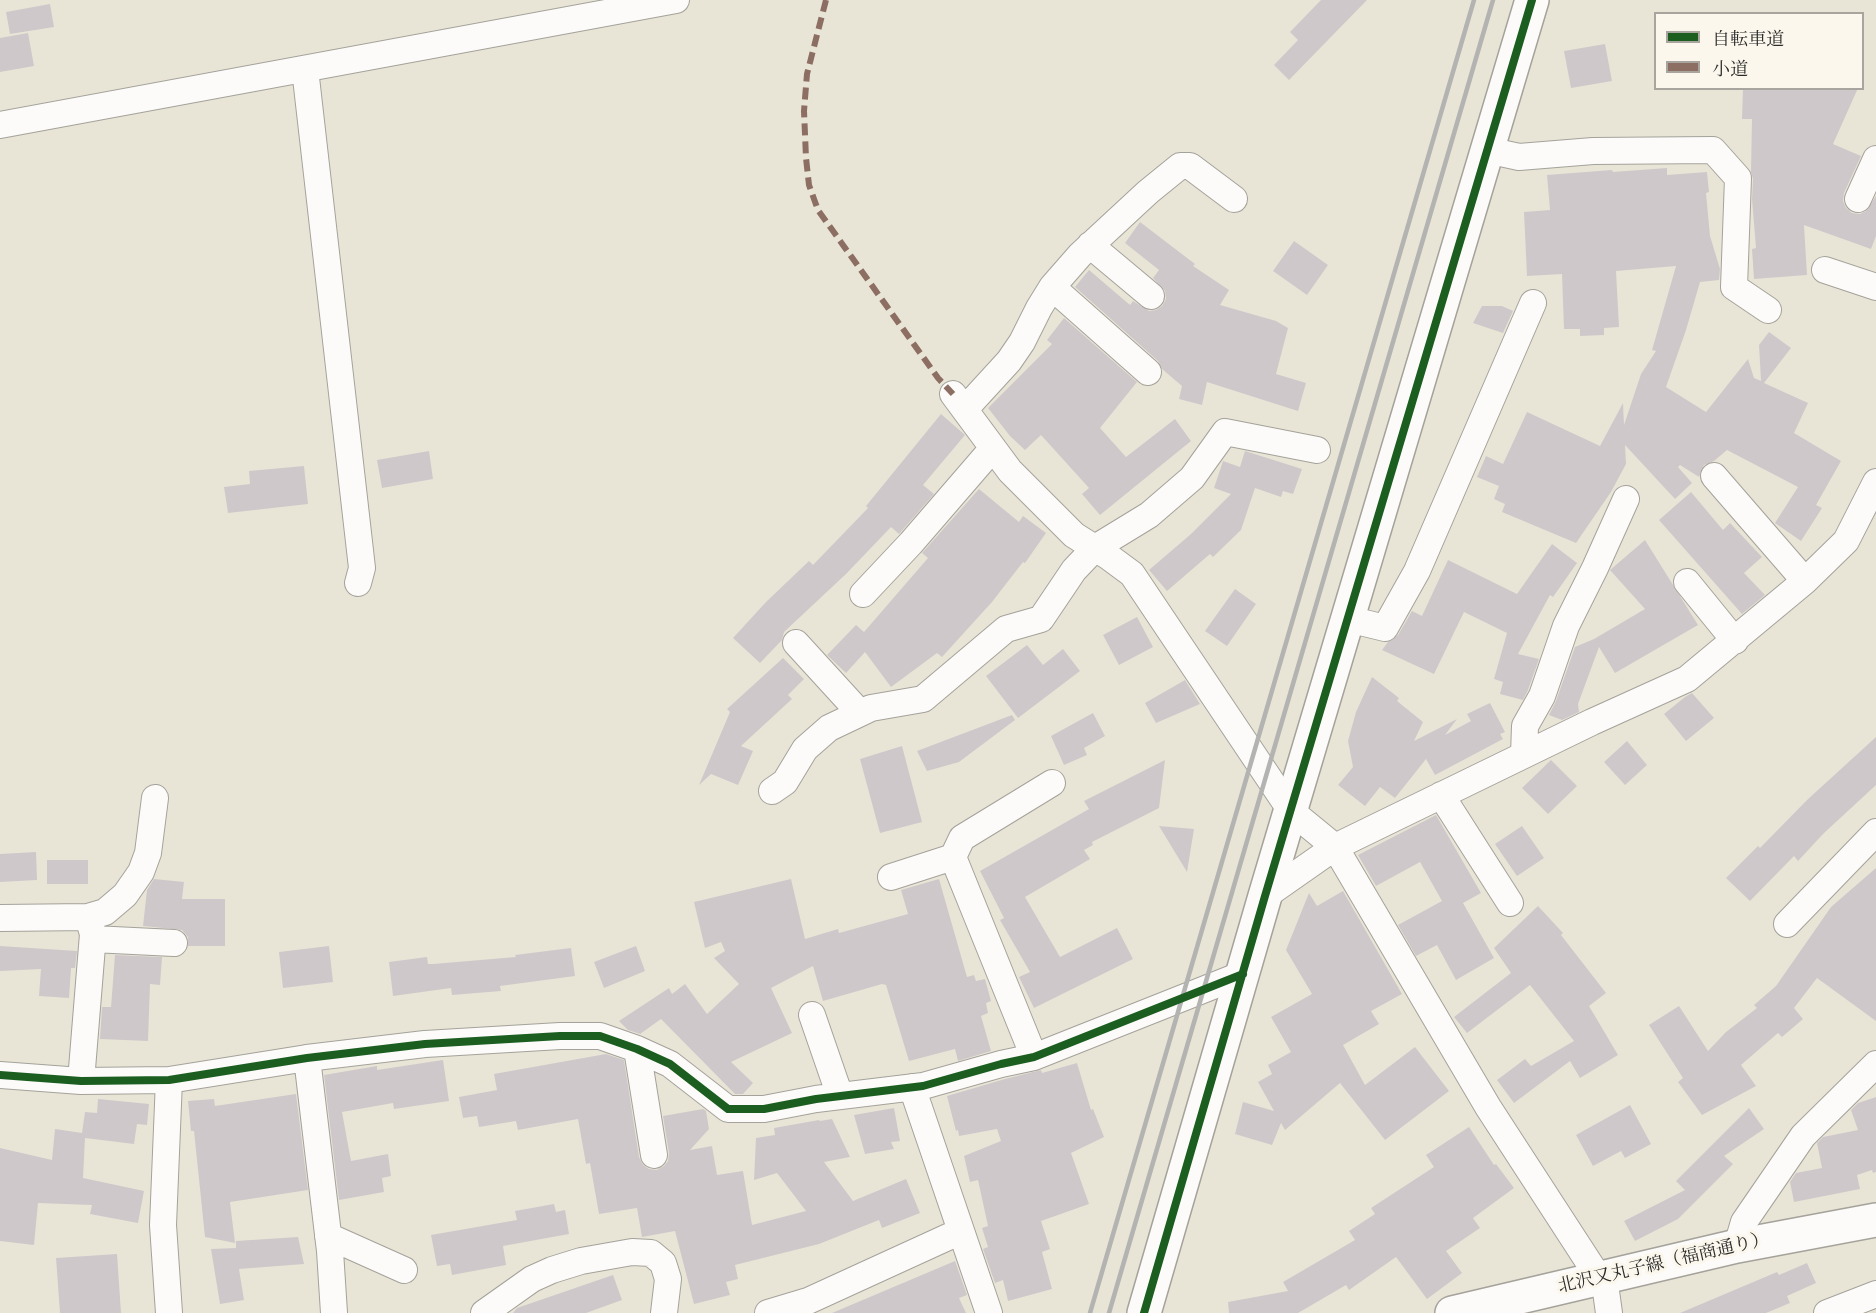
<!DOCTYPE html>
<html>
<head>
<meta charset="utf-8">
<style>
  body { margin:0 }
  #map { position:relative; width:1876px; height:1313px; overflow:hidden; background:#e8e5d7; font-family:"IM FELL DW Pica","Noto Serif JP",serif }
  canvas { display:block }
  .legend { position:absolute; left:1654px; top:12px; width:210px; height:78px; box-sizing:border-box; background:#fbf7ec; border:2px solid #a8a59f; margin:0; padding:8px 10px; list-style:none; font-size:18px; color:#2b2b2b }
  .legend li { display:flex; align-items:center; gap:12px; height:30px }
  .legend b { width:30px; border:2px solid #a8a59f }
</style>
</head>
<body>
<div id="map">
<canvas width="1876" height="1313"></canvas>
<ul class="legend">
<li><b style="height:8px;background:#1b5e20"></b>自転車道</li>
<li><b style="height:8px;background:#8d6e63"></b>小道</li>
</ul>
</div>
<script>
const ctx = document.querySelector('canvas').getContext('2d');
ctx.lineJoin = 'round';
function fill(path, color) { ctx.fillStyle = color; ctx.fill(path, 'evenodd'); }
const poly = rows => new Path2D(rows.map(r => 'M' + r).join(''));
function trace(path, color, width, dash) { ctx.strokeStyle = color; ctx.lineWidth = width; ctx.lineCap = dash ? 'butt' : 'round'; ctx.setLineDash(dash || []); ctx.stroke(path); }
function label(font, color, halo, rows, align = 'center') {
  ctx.font = font + ' "IM FELL DW Pica","Noto Serif JP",serif'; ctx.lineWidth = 6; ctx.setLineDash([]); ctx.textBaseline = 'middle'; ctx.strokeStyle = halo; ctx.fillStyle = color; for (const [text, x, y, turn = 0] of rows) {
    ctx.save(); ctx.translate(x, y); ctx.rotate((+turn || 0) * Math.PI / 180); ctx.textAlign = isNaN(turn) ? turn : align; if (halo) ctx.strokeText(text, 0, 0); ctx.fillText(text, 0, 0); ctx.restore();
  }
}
const building = poly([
  [1321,0,1367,0,1289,80,1274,65,1298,40,1290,32],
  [50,4,54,27,10,34,6,12],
  [28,33,34,66,0,72,0,38],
  [1605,44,1612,81,1571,88,1564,51],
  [1743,88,1858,88,1833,144,1861,156,1844,193,1843,201,1846,208,1852,213,1860,214,1866,211,1876,196,1876,236,1871,249,1804,225,1807,275,1754,279,1752,249,1756,248,1752,199,1753,179,1751,172,1752,119,1742,119],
  [1667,168,1667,175,1707,172,1709,192,1706,193,1710,236,1720,269,1719,280,1700,282,1686,330,1666,387,1706,412,1748,359,1754,378,1761,381,1759,345,1769,332,1791,348,1764,383,1808,403,1794,433,1841,461,1816,505,1822,508,1801,541,1775,523,1798,487,1727,450,1714,461,1704,465,1699,477,1680,465,1678,467,1692,483,1675,499,1625,445,1626,464,1611,492,1576,543,1502,512,1505,504,1494,499,1499,486,1477,477,1486,456,1503,464,1527,412,1600,446,1623,403,1624,425,1641,374,1656,351,1652,350,1676,266,1616,271,1619,327,1604,328,1604,335,1580,336,1580,329,1564,329,1562,274,1527,276,1524,212,1550,210,1547,175,1612,170,1613,172],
  [1140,222,1195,264,1193,266,1229,290,1220,305,1276,321,1288,328,1276,374,1306,383,1298,411,1207,382,1202,405,1179,399,1182,386,1162,369,1158,361,1075,287,1089,270,1130,305,1133,301,1149,311,1156,310,1162,306,1166,299,1165,291,1153,278,1159,270,1125,243],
  [1294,241,1328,265,1307,295,1273,271],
  [1482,306,1502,306,1513,311,1503,333,1473,323],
  [1064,318,1137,382,1100,428,1126,457,1175,419,1191,441,1100,515,1082,494,1089,488,1041,435,1025,450,1010,436,988,408,1052,344,1047,340],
  [941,414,965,435,923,485,934,494,899,534,891,527,846,574,784,632,782,640,760,663,733,638,766,602,809,561,813,565,868,508,866,506],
  [429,451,433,479,382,488,377,460],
  [1245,451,1302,469,1293,494,1283,491,1281,497,1255,488,1241,530,1213,557,1210,554,1167,591,1149,570,1191,534,1231,494,1214,488,1223,461,1240,467],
  [304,466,308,504,228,513,224,487,250,484,249,471],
  [979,489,1019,522,1023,516,1046,533,1025,563,1023,562,992,602,942,657,937,653,891,687,865,652,846,673,827,655,856,625,864,632,928,558,922,553],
  [1691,492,1723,530,1730,523,1762,557,1744,573,1765,595,1742,614,1659,520],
  [1645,540,1698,625,1615,673,1599,647,1578,704,1579,712,1562,720,1549,715,1556,701,1575,647,1594,639,1645,609,1610,570],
  [1552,544,1577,563,1553,597,1550,595,1518,654,1539,659,1528,690,1523,700,1500,694,1503,682,1494,679,1507,633,1464,612,1434,674,1382,650,1388,642,1398,635,1412,611,1422,616,1448,560,1517,594],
  [1235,589,1256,604,1227,646,1205,631],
  [1137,617,1153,647,1119,665,1103,635],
  [1027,645,1043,665,1063,649,1080,671,1018,718,986,676],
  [783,658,804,679,788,695,792,699,741,746,753,751,738,785,711,774,699,785,730,712,727,709],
  [1372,677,1399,698,1397,701,1423,722,1414,741,1457,719,1445,735,1471,721,1467,714,1490,703,1505,732,1500,734,1503,739,1435,775,1426,759,1395,798,1380,787,1365,806,1338,785,1353,767,1348,741,1356,712],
  [1185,680,1200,704,1156,723,1145,703],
  [1692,693,1714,718,1686,741,1664,714,1685,697],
  [1093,713,1105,736,1084,748,1087,755,1064,765,1051,736],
  [1012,715,1015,720,959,762,927,771,917,751],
  [1876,737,1876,785,1823,834,1798,861,1794,856,1750,901,1726,878,1758,846,1760,848,1807,800],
  [1627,741,1647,765,1625,785,1604,762],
  [902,746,922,822,880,833,860,759],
  [1165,760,1159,808,1092,842,1093,845,1084,850,1090,859,1025,897,1060,957,1117,928,1133,959,1034,1008,1019,977,1030,972,1000,920,1004,918,980,871,1089,809,1084,801],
  [1551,760,1577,786,1548,814,1522,788],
  [1436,815,1481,893,1463,903,1494,958,1456,980,1437,945,1416,956,1398,925,1442,901,1420,862,1376,886,1358,855],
  [1159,826,1194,829,1187,872],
  [1522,826,1544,858,1517,876,1495,844],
  [36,852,37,880,0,882,0,854],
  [47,860,88,860,88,884,47,884],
  [1876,868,1876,1021,1817,978,1794,1008,1803,1019,1782,1037,1778,1033,1741,1065,1756,1086,1702,1115,1678,1082,1683,1078,1649,1025,1679,1006,1708,1051,1726,1032,1757,1008,1754,1005,1776,986,1831,907],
  [154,879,184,882,182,899,225,899,225,946,188,946,188,937,182,930,143,926,147,890],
  [791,879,805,939,838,929,839,933,908,914,901,890,939,879,967,977,974,975,976,981,985,979,991,1001,986,1003,988,1013,981,1016,991,1051,958,1061,955,1049,909,1061,886,985,882,984,823,1001,813,966,771,988,792,1033,731,1062,753,1083,743,1094,735,1094,661,1019,640,1034,628,1030,619,1021,669,988,672,994,685,984,707,1014,739,984,714,958,725,951,721,942,705,948,694,902],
  [1343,891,1402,994,1371,1011,1379,1024,1343,1045,1365,1085,1415,1047,1449,1091,1385,1140,1340,1083,1285,1130,1281,1123,1272,1145,1235,1134,1243,1102,1274,1111,1258,1082,1272,1074,1268,1065,1291,1052,1271,1017,1312,994,1286,950,1309,893,1317,906],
  [1538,906,1563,933,1561,935,1606,993,1589,1006,1618,1055,1580,1078,1570,1061,1514,1103,1497,1080,1525,1059,1531,1066,1574,1041,1530,985,1467,1033,1454,1017,1511,973,1494,948],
  [0,946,77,951,75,968,71,968,69,998,39,996,41,969,0,971],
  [329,946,333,982,283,988,279,952],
  [636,946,645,971,604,988,594,962],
  [571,948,575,976,500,986,501,991,452,995,451,988,393,996,389,962,427,957,428,964,433,964,516,957,515,955],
  [115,955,162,957,160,985,150,984,148,1041,100,1039,102,1007,111,1007],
  [606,1054,624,1060,639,1157,643,1165,649,1169,657,1170,664,1166,668,1161,669,1153,663,1116,703,1109,706,1111,709,1129,690,1150,712,1146,717,1175,743,1171,752,1225,806,1211,777,1173,754,1180,756,1138,775,1135,774,1128,819,1120,820,1121,832,1119,850,1157,824,1162,853,1201,906,1179,920,1213,882,1228,879,1220,819,1244,735,1265,738,1279,726,1282,730,1295,694,1304,675,1231,642,1237,637,1208,599,1214,590,1163,586,1164,578,1119,518,1130,516,1121,479,1127,477,1116,463,1118,459,1097,497,1090,494,1074],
  [443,1060,449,1101,394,1109,393,1103,342,1112,351,1161,388,1154,391,1176,382,1178,384,1192,339,1200,324,1075,377,1066,377,1070],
  [1077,1063,1091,1110,1093,1109,1104,1137,1071,1153,1089,1204,1041,1221,1050,1249,1042,1252,1052,1289,1008,1301,1003,1280,995,1283,983,1249,988,1247,982,1228,988,1226,978,1180,970,1182,964,1156,1001,1141,997,1129,959,1136,958,1130,956,1131,947,1096,1005,1079,1041,1070,1042,1073],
  [296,1094,308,1190,230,1202,235,1243,205,1237,194,1131,191,1131,188,1101,214,1099,215,1106],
  [1876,1097,1876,1172,1873,1173,1872,1170,1857,1175,1860,1189,1794,1202,1790,1182,1796,1173,1822,1168,1817,1143,1823,1137,1858,1130,1851,1110,1858,1103],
  [98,1099,149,1104,147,1125,137,1124,134,1144,85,1138,83,1178,144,1191,138,1223,90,1214,92,1205,38,1203,34,1245,0,1241,0,1148,52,1160,55,1129,82,1133,85,1112,97,1113],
  [1630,1105,1651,1144,1625,1158,1621,1151,1593,1166,1576,1135],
  [894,1108,900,1141,891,1142,894,1149,865,1154,854,1115],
  [1749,1108,1764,1129,1724,1156,1733,1164,1678,1219,1635,1241,1624,1221,1685,1190,1676,1181],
  [1469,1127,1494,1165,1496,1164,1514,1188,1473,1218,1480,1228,1446,1251,1462,1273,1427,1299,1396,1257,1349,1290,1346,1285,1298,1313,1229,1313,1228,1302,1288,1291,1283,1282,1355,1240,1349,1231,1375,1214,1371,1208,1434,1167,1426,1155],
  [554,1204,556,1212,565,1210,569,1234,503,1246,506,1265,452,1275,450,1264,437,1266,431,1235,517,1220,515,1211],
  [298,1237,304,1264,239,1269,244,1300,220,1304,211,1249,236,1248,236,1241],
  [117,1254,121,1313,60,1313,56,1258],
  [955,1261,967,1295,959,1298,966,1313,832,1313],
  [1807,1263,1816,1283,1787,1296,1790,1303,1766,1313,1680,1313,1777,1272,1779,1275],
  [613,1275,622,1300,586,1313,513,1313,517,1308]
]);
const minor = poly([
  [305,69,362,568,358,583],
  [0,125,676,0],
  [1487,150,1519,157,1593,151,1713,150,1738,178,1734,287,1768,310],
  [1858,199,1876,159],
  [1090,245,1151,296],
  [1825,270,1876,287],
  [1052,287,1148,372],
  [953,394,1010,471,1074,535,1109,557,1132,574,1291,811,1335,847,1265,896],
  [965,409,1009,361,1022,342,1039,308,1052,287,1080,255,1148,192,1180,166,1190,166,1234,199],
  [1714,476,1805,581],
  [1687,582,1735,641],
  [863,594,911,543,993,448],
  [1348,619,1385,628,1417,571,1533,303],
  [796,643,860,713],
  [1524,755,1525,726,1542,696,1566,626,1595,568,1626,499],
  [772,791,785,782,805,749,829,728,871,708,923,699,1006,629,1041,619,1074,570,1095,548,1149,515,1192,478,1225,432,1317,450],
  [1441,795,1510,903],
  [891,877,953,857],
  [88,917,105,912,125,895,141,872,148,853,155,798],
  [0,918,88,917,93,934,81,1081],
  [1787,924,1876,832],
  [93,939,174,943],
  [812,1015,840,1096],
  [637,1049,654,1155],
  [1034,1057,953,857,962,838,1052,783],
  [307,1058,330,1251,334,1313],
  [0,1075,81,1081,169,1080,307,1058,425,1044,560,1036,600,1036,637,1049,670,1064,728,1109,764,1109,816,1099,923,1086,1001,1064,1034,1057,1243,974],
  [169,1080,163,1225,169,1313],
  [912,1087,989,1313],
  [328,1236,404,1270],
  [1737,1246,1744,1222,1803,1136,1876,1064],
  [1604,1277,1609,1313],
  [1599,1278,1488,1107,1335,847,1592,722,1687,679,1805,581,1846,541,1876,482],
  [484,1313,532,1279,552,1270,581,1261,632,1252,651,1253,663,1263,668,1279,664,1313],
  [768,1313,808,1301,961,1231],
  [1827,1313,1876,1294]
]);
const tertiary = poly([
  [1144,1313,1265,896,1532,0],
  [1452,1313,1737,1246,1876,1220]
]);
const rail = poly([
  [1090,1313,1474,0],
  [1109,1313,1493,0]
]);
const quiet = poly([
  [826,0,807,74,804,111,806,158,809,185,818,210,938,378,953,394]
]);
const cycleway = poly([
  [0,1075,81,1081,169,1080,307,1058,425,1044,560,1036,600,1036,637,1049,670,1064,728,1109,764,1109,816,1099,923,1086,1001,1064,1034,1057,1243,974],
  [1144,1313,1265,896,1532,0]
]);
const streetNames = [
  ["北沢又丸子線（福商通り）",1664,1264,-13]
];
fill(building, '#cfc8ca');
trace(minor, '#a4a29a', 28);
trace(tertiary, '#a4a29a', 36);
trace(minor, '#fcfbf9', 26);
trace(tertiary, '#fcfbf9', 33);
trace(rail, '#b3b3b1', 4.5);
trace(quiet, '#8d6e63', 6, [12, 6]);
trace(cycleway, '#1b5e20', 8);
label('18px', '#2b2b2b', '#fbf7ec', streetNames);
</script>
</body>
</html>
